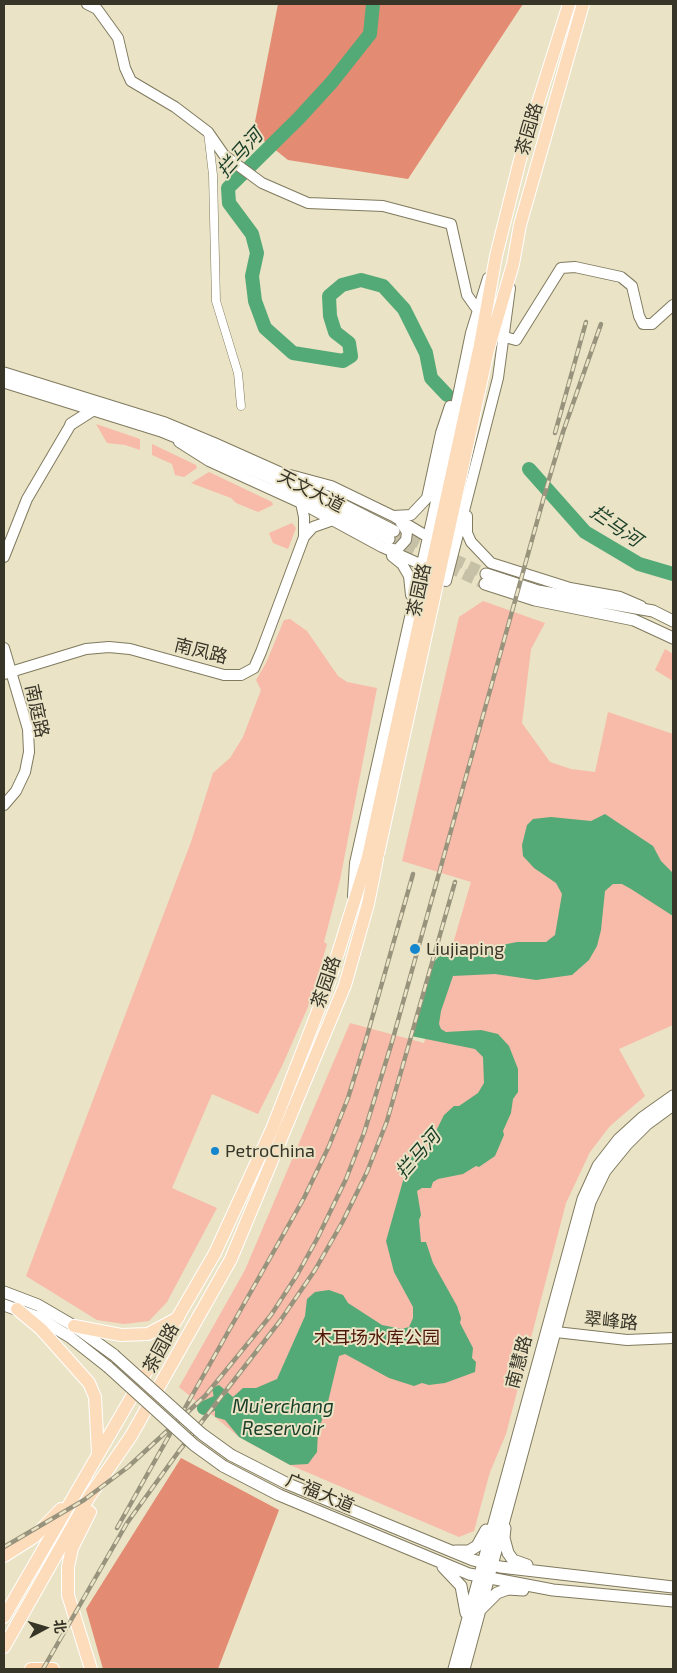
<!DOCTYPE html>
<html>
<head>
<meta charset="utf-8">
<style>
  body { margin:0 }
  #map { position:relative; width:677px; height:1673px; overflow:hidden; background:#eae3c5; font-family:"Exo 2","Noto Sans SC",sans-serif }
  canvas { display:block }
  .frame { position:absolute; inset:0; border:5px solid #373428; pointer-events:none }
  .north { position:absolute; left:20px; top:1603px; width:50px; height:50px; -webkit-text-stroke:4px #eae3c5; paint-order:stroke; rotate:84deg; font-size:14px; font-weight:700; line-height:20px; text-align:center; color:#373428 }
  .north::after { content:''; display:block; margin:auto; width:18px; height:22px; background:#373428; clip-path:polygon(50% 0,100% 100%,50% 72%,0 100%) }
</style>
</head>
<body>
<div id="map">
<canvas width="677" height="1673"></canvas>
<div class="frame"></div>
<div class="north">北</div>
</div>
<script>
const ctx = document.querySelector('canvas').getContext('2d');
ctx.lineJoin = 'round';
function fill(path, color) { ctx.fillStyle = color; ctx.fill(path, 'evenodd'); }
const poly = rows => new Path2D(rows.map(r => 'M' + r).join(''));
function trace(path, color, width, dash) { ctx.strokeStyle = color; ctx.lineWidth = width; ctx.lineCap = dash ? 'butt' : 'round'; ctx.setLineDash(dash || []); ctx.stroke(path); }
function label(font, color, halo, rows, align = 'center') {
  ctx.font = font + ' "Exo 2","Noto Sans SC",sans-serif'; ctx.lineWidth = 4; ctx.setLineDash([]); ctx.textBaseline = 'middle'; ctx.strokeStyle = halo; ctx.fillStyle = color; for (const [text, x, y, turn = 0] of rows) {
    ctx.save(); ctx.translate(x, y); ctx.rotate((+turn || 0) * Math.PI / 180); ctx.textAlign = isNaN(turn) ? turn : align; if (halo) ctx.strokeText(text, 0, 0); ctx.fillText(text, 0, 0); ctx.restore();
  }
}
const green = poly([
  [96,424,140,439,140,450,125,445,107,443],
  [152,444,196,465,197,468,184,477,175,475,172,464,152,455],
  [209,472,272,502,273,505,258,512,236,503,231,498,191,483],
  [292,523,296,528,288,549,273,543,269,533],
  [483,601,545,623,531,649,522,723,550,762,571,769,595,772,608,712,673,734,673,1025,619,1049,645,1096,610,1126,590,1152,566,1203,506,1434,490,1472,474,1531,459,1537,290,1465,239,1437,179,1387,245,1270,350,1023,424,1043,471,882,402,861,459,617],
  [290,619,307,631,338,676,347,682,377,688,340,880,324,942,327,944,311,1000,282,1066,258,1114,212,1094,172,1188,217,1208,167,1302,149,1321,124,1324,97,1320,26,1276,191,842,213,773,230,758,243,737,261,690,256,680,266,663,284,620],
  [665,649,673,654,673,681,655,670]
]);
const forest = poly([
  [278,4,523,4,408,179,288,160,253,132],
  [181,1458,279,1510,218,1669,103,1669,86,1609]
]);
const water = poly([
  [605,814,653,846,661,861,673,873,673,916,631,889,622,884,613,884,605,891,601,930,597,946,589,960,572,975,536,980,495,974,453,976,441,1011,439,1024,441,1029,446,1032,481,1030,498,1034,509,1046,518,1069,518,1092,513,1099,511,1113,503,1131,504,1135,495,1156,479,1167,476,1166,463,1174,438,1179,433,1182,431,1188,422,1188,417,1191,421,1215,419,1220,421,1242,426,1242,433,1263,457,1306,461,1318,460,1323,473,1348,472,1358,476,1362,475,1372,445,1383,429,1385,422,1383,414,1386,389,1378,345,1354,339,1356,327,1406,318,1431,317,1452,308,1464,290,1465,239,1437,225,1420,215,1417,215,1403,212,1388,219,1385,233,1397,243,1388,256,1388,277,1379,305,1316,307,1299,315,1292,329,1290,343,1295,348,1303,382,1325,402,1329,409,1327,413,1318,413,1307,394,1272,386,1241,408,1163,415,1151,427,1149,444,1115,454,1106,459,1106,478,1093,484,1083,483,1057,475,1049,411,1036,429,968,448,945,485,958,489,951,497,946,517,942,546,942,555,935,562,894,556,883,534,868,523,856,522,845,527,825,533,819,551,817,591,821]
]);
const river = poly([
  [373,4,370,34,332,82,299,118,228,188,229,203,252,234,257,253,252,276,255,301,265,328,293,353,343,361,351,356,349,343,335,332,330,316,329,296,342,285,361,280,383,286,404,309,426,353,431,378,447,395],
  [529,469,585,532,639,564,673,574],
  [204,1408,215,1403,234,1405]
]);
const secondaryTunnel = poly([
  [394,531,486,574],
  [389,539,485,584]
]);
const minor = poly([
  [208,132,213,175,216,301,238,373,241,406]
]);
const tertiary = poly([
  [87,4,97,9,118,38,125,68,131,81,175,107,208,132,224,155,262,183,308,203,383,206,451,224,467,295,477,309],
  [505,337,516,340,561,268,575,267,621,277,632,286,639,316,643,324,652,324,673,305],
  [179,442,209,461,301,503,382,547,420,564,446,581,498,378,510,288],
  [290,475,331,486,393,516,433,540],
  [301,503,304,517,304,537],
  [393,516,411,515,427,498,441,433,450,406],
  [467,516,467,533,471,542,491,563,570,588,620,597,641,606],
  [388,548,397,550,406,540,407,532,401,523],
  [392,556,402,564,409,576,411,595],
  [4,557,27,499,71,424],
  [4,648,28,729,29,752,25,772,16,791,4,805],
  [4,674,86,649,109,647,130,649,224,675,241,675,254,668,261,652,304,537,313,527,333,520],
  [353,896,355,863,439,488,471,333,488,278],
  [547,1331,627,1340,673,1338]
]);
const secondary = poly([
  [4,373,165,423,213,443,278,472,394,531],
  [4,382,161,431,210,451,273,479,389,539],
  [71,424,93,410],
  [486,574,538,591,653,611,673,621],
  [485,584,535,600,634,620,673,638],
  [4,1292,38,1305,74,1326,114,1355],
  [4,1305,37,1317,70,1337,108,1367],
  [231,1455,286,1483,473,1560,500,1567,673,1587],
  [223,1466,279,1495,469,1574,553,1590,673,1601],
  [505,1528,504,1538,508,1553,513,1560,527,1565],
  [455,1551,469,1551,477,1546,486,1530],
  [443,1567,461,1586,466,1613],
  [481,1609,497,1593,508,1589,523,1590],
  [454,1669,583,1199,598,1166,619,1139,642,1118,673,1096],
  [464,1669,590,1202,605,1171,627,1144,647,1124,673,1105]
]);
const primary = poly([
  [480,345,496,256,520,160,569,4],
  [488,350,513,264,520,225,583,4],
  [17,1309,41,1329,89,1383,95,1397,98,1453],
  [74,1326,121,1335,148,1334,178,1318],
  [90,1512,72,1548,68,1567,68,1595,91,1669],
  [4,1556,34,1537,61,1509],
  [4,1617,215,1253,272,1129,313,1024,329,982,368,857],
  [4,1647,89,1497,131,1436,231,1259,345,985,368,904,377,859]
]);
const trunk = poly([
  [31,1669,53,1669]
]);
const rail = poly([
  [555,433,586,322],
  [181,1415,304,1198,329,1146,348,1098,365,1043,413,874],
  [117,1528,170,1434],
  [4,1547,84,1500,128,1467,205,1396,271,1315,297,1275,317,1239,346,1179,364,1133,392,1042,547,486,563,432,601,324],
  [43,1669,127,1523,179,1451,280,1321,315,1270,343,1221,367,1172,387,1121,455,882]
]);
const secondaryBridge = poly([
  [114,1355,202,1434,231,1455],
  [108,1367,194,1445,223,1466]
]);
const primaryBridge = poly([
  [378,854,488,350],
  [368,857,480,345]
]);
const markers = [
  [415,949,6,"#1386ce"],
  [215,1151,5,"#1386ce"]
];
const streetNames = [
  ["茶园路",529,129,-74],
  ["天文大道",311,491,27],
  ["茶园路",419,590,-78],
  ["南凤路",201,651,14],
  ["南庭路",37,711,78],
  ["茶园路",326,982,-71],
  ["翠峰路",611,1321,5],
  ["茶园路",161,1348,-61],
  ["南慧路",519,1362,-75],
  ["广福大道",320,1493,23]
];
const poiNames = [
  ["Liujiaping",426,949],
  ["PetroChina",225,1151]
];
const parkNames = [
  ["木耳场水库公园",377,1338]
];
const waterNames = [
  ["拦马河",240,153,-48],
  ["拦马河",616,526,35],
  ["拦马河",418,1154,-49],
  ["Mu'erchang",283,1407],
  ["Reservoir",283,1429]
];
fill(green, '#f8baa9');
fill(forest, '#e38b73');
fill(water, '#54aa77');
trace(river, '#54aa77', 14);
trace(secondaryTunnel, '#c6c0a6', 11, [11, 5.5]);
trace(minor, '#807a5f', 9);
trace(tertiary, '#807a5f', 12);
trace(secondary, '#807a5f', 13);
trace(primary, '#fff', 14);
trace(trunk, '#fff', 14);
trace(minor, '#fff', 8);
trace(tertiary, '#fff', 10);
trace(secondary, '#fff', 11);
trace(primary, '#fddcbb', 12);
trace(trunk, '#fcd0a4', 12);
trace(rail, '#98937d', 4.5);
trace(rail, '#eae3c5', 2.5, [8]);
trace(secondaryBridge, '#807a5f', 13, []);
trace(primaryBridge, '#fff', 14, []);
trace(secondaryBridge, '#fff', 11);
trace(primaryBridge, '#fddcbb', 12);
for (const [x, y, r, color] of markers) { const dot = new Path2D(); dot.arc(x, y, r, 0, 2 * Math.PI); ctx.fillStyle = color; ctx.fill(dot); trace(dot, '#eae3c5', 2); }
label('18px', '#373428', '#eae3c5', streetNames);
label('18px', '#373428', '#eae3c5', poiNames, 'left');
label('18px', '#4e1808', '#eae3c5', parkNames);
label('italic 19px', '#183d27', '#eae3c5', waterNames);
</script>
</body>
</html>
